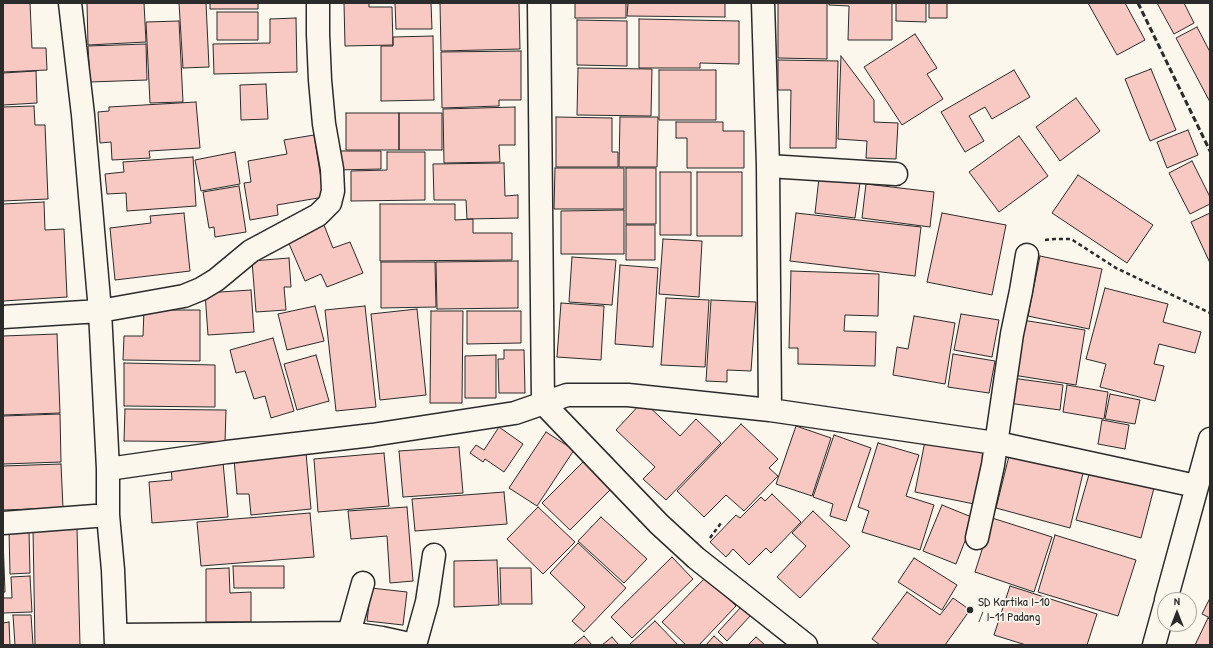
<!DOCTYPE html>
<html>
<head>
<meta charset="utf-8">
<style>
  body { margin:0 }
  #map { position:relative; width:1213px; height:648px; overflow:hidden; background:#fbf7ec; font-family:"Patrick Hand",sans-serif }
  canvas { display:block }
  .frame { position:absolute; inset:0; border:4px solid #2b2b2b; pointer-events:none }
  .north { position:absolute; left:1157px; top:592px; width:40px; height:40px; box-sizing:border-box; background:#fbf7ec; border:1px solid #a8a59f; border-radius:50%; rotate:0deg; font-size:11px; font-weight:700; line-height:16px; text-align:center; color:#2b2b2b }
  .north::after { content:''; display:block; margin:auto; width:14px; height:18px; background:#2b2b2b; clip-path:polygon(50% 0,100% 100%,50% 72%,0 100%) }
</style>
</head>
<body>
<div id="map">
<canvas width="1213" height="648"></canvas>
<div class="frame"></div>
<div class="north">N</div>
</div>
<script>
const ctx = document.querySelector('canvas').getContext('2d');
ctx.lineJoin = 'round';
function fill(path, color) { ctx.fillStyle = color; ctx.fill(path, 'evenodd'); }
const poly = rows => new Path2D(rows.map(r => 'M' + r).join(''));
function trace(path, color, width, dash) { ctx.strokeStyle = color; ctx.lineWidth = width; ctx.lineCap = dash ? 'butt' : 'round'; ctx.setLineDash(dash || []); ctx.stroke(path); }
function label(font, color, halo, rows, align = 'center') {
  ctx.font = font + ' "Patrick Hand",sans-serif'; ctx.lineWidth = 3.5; ctx.setLineDash([]); ctx.textBaseline = 'middle'; ctx.strokeStyle = halo; ctx.fillStyle = color; for (const [text, x, y, turn = 0] of rows) {
    ctx.save(); ctx.translate(x, y); ctx.rotate((+turn || 0) * Math.PI / 180); ctx.textAlign = isNaN(turn) ? turn : align; if (halo) ctx.strokeText(text, 0, 0); ctx.fillText(text, 0, 0); ctx.restore();
  }
}
const building = poly([
  [3,3,30,3,32,48,46,48,47,70,3,72,3,3],
  [87,3,144,3,146,42,88,45,87,3],
  [179,3,206,3,209,67,183,68,179,3],
  [210,3,258,3,258,9,210,9,210,3],
  [344,3,369,3,369,7,392,7,393,45,345,46,344,3],
  [395,3,431,3,432,29,396,29,395,3],
  [440,3,519,3,520,49,441,51,440,3],
  [575,3,626,3,626,18,575,18,575,3],
  [628,3,725,3,725,17,627,16,628,3],
  [778,3,827,3,827,59,778,58,778,3],
  [829,3,892,3,892,40,848,40,849,6,829,5,829,3],
  [896,3,926,3,926,22,896,21,896,3],
  [929,3,947,3,947,18,929,18,929,3],
  [1088,3,1125,3,1145,40,1117,55,1088,3],
  [1157,3,1184,3,1194,23,1174,34,1157,3],
  [217,12,258,12,258,40,217,40,217,12],
  [296,18,297,72,214,74,213,44,270,43,270,19,296,18],
  [639,19,739,21,739,64,700,63,700,68,639,68,639,19],
  [577,20,627,21,627,66,577,65,577,20],
  [179,21,183,102,150,103,146,22,179,21],
  [1197,27,1210,52,1210,102,1176,38,1197,27],
  [915,34,937,68,927,74,943,99,902,125,864,67,915,34],
  [433,36,434,100,381,101,381,46,393,46,393,37,433,36],
  [146,44,147,80,90,82,88,46,146,44],
  [521,51,521,100,499,100,499,106,442,108,441,52,521,51],
  [841,56,874,100,874,122,898,123,896,159,866,158,867,141,838,139,841,56],
  [778,60,838,61,836,148,790,148,791,90,778,90,778,60],
  [578,68,652,69,651,116,577,115,578,68],
  [1151,69,1176,130,1150,141,1125,79,1151,69],
  [659,70,716,70,716,120,659,120,659,70],
  [1014,70,1030,97,992,119,985,107,969,116,984,141,965,152,941,112,1014,70],
  [36,71,37,103,3,105,3,73,36,71],
  [266,84,268,119,241,120,240,85,266,84],
  [1076,98,1100,131,1060,161,1036,127,1076,98],
  [196,102,200,148,149,151,150,158,112,160,111,142,100,143,98,112,109,111,109,107,196,102],
  [34,106,35,125,45,125,48,199,3,201,3,107,34,106],
  [515,107,515,145,499,145,500,162,444,163,443,109,515,107],
  [346,113,399,113,399,150,346,150,346,113],
  [399,113,442,113,442,150,399,150,399,113],
  [556,117,612,118,612,152,618,152,618,167,556,167,556,117],
  [620,117,658,117,657,167,619,167,620,117],
  [676,122,723,122,723,131,744,131,744,168,687,168,687,138,676,138,676,122],
  [1188,130,1198,155,1167,168,1157,142,1188,130],
  [314,135,324,197,277,205,278,215,250,220,244,183,251,182,248,161,287,154,284,140,314,135],
  [1019,136,1048,176,999,212,969,172,1019,136],
  [336,151,381,151,381,169,336,170,336,151],
  [235,152,240,184,201,191,195,160,235,152],
  [387,152,425,152,425,200,351,201,351,171,387,170,387,152],
  [193,157,196,206,127,211,126,193,107,194,105,174,124,172,123,162,193,157],
  [1192,161,1210,197,1210,204,1190,214,1169,173,1192,161],
  [504,163,505,196,518,195,518,218,467,219,466,200,434,200,433,164,504,163],
  [555,168,624,168,624,209,554,209,555,168],
  [626,168,656,168,656,224,626,224,626,168],
  [660,172,691,172,691,235,660,235,660,172],
  [697,172,742,172,742,236,697,236,697,172],
  [1078,175,1153,225,1127,263,1052,213,1078,175],
  [819,178,860,183,855,218,815,213,819,178],
  [866,184,934,192,930,227,862,218,866,184],
  [239,186,246,232,215,237,214,227,209,228,203,192,239,186],
  [44,202,45,230,64,229,67,297,3,301,3,204,44,202],
  [380,204,455,204,455,220,473,219,473,233,512,233,512,260,380,261,380,204],
  [624,210,624,254,561,254,561,211,624,210],
  [184,213,190,271,115,280,110,228,151,223,150,216,184,213],
  [796,213,921,227,915,276,790,261,796,213],
  [942,213,1006,225,992,295,927,282,942,213],
  [1210,213,1210,263,1191,222,1210,213],
  [324,225,333,248,350,242,363,273,327,287,321,274,305,281,287,239,324,225],
  [626,225,655,225,655,260,626,260,626,225],
  [663,239,702,241,699,297,659,294,663,239],
  [1040,256,1102,269,1089,329,1028,316,1040,256],
  [572,257,616,260,612,305,569,302,572,257],
  [289,258,291,287,284,287,286,310,256,312,252,261,289,258],
  [518,261,518,308,437,309,436,262,518,261],
  [381,262,435,262,436,307,381,308,381,262],
  [620,265,658,268,653,347,615,344,620,265],
  [791,271,879,274,878,316,845,315,844,331,876,332,875,366,798,364,798,348,789,348,791,271],
  [1105,288,1168,304,1163,322,1201,332,1195,353,1159,344,1154,364,1164,366,1155,401,1100,387,1106,364,1086,359,1105,288],
  [251,290,254,332,208,335,205,293,251,290],
  [666,298,709,300,705,367,661,365,666,298],
  [711,300,756,302,751,371,727,370,727,382,706,381,711,300],
  [561,303,604,306,601,360,557,357,561,303],
  [315,306,324,341,287,350,278,314,315,306],
  [365,306,376,407,336,411,325,310,365,306],
  [417,309,426,395,380,400,371,314,417,309],
  [144,310,200,310,200,361,123,360,124,336,143,336,144,310],
  [431,311,463,311,462,403,430,403,431,311],
  [467,311,521,311,521,343,467,344,467,311],
  [961,314,999,320,992,357,954,350,961,314],
  [914,316,955,323,945,384,893,375,897,347,908,349,914,316],
  [1022,320,1085,330,1076,385,1013,375,1022,320],
  [57,334,60,413,3,415,3,336,57,334],
  [273,338,294,411,271,418,265,396,254,399,245,371,236,373,230,350,273,338],
  [504,350,524,350,525,393,499,393,498,359,504,359,504,350],
  [953,354,995,361,989,393,948,387,953,354],
  [316,355,329,401,297,410,284,364,316,355],
  [496,355,496,398,465,398,465,356,496,355],
  [124,363,215,365,215,407,124,406,124,363],
  [1012,378,1063,385,1060,410,1008,403,1012,378],
  [1067,385,1108,392,1104,419,1063,412,1067,385],
  [1110,394,1140,400,1135,424,1105,419,1110,394],
  [643,401,680,436,696,419,721,443,666,500,643,479,655,467,616,430,643,401],
  [125,409,226,410,225,442,124,441,125,409],
  [60,414,61,462,3,464,3,416,60,414],
  [1102,420,1129,425,1125,449,1098,444,1102,420],
  [741,424,778,459,769,468,778,476,744,511,726,495,704,517,677,491,741,424],
  [796,426,831,438,812,496,776,484,796,426],
  [499,427,523,444,504,472,485,459,483,462,470,453,476,445,484,450,499,427],
  [546,432,574,450,537,506,509,488,546,432],
  [834,435,871,448,846,521,830,516,833,504,813,497,834,435],
  [925,441,990,453,979,505,915,492,925,441],
  [878,443,919,455,906,496,934,505,920,550,862,532,869,511,858,507,878,443],
  [459,447,463,493,403,497,399,451,459,447],
  [1010,452,1084,469,1070,528,996,508,1010,452],
  [306,453,311,509,251,515,249,494,237,494,234,459,306,453],
  [384,453,389,506,318,512,314,459,384,453],
  [223,462,228,517,152,523,149,482,172,480,171,467,223,462],
  [583,462,611,489,570,530,542,503,583,462],
  [61,464,63,508,3,510,3,466,61,464],
  [1090,471,1154,488,1141,538,1076,520,1090,471],
  [504,492,507,524,415,531,412,499,504,492],
  [772,494,801,522,771,553,766,548,749,565,733,549,726,557,710,542,736,515,740,518,761,497,765,501,772,494],
  [942,505,974,518,956,564,923,551,942,505],
  [407,507,413,581,390,583,387,536,351,539,348,511,407,507],
  [538,507,575,542,543,574,507,539,538,507],
  [813,511,850,546,800,598,777,577,806,546,792,533,813,511],
  [310,513,314,557,201,566,197,522,310,513],
  [601,517,647,559,624,583,578,541,601,517],
  [992,518,1052,537,1034,592,975,572,992,518],
  [77,528,80,645,35,645,33,529,77,528],
  [9,531,29,531,30,573,10,574,9,531],
  [1055,535,1136,560,1118,616,1038,592,1055,535],
  [3,539,5,592,3,592,3,539],
  [578,543,626,588,584,632,572,621,585,607,550,573,578,543],
  [672,557,693,579,632,638,611,617,672,557],
  [914,558,957,585,942,610,898,582,914,558],
  [497,560,499,605,454,607,454,561,497,560],
  [233,566,284,566,284,588,234,588,233,566],
  [229,568,230,593,251,592,251,622,206,622,206,569,229,568],
  [500,568,531,568,532,604,501,604,500,568],
  [30,576,32,612,3,613,3,598,12,598,11,577,30,576],
  [706,577,736,606,699,645,686,645,662,622,706,577],
  [1010,586,1097,614,1087,645,1026,645,994,635,1010,586],
  [371,588,407,592,403,625,367,621,371,588],
  [907,592,940,615,953,598,970,610,945,645,880,645,872,639,907,592],
  [1210,598,1210,618,1202,614,1210,598],
  [742,606,751,615,727,641,718,632,742,606],
  [13,615,31,615,33,645,15,645,13,615],
  [1208,618,1210,620,1210,645,1195,645,1208,618],
  [655,621,678,645,629,645,655,621],
  [9,622,10,645,3,645,3,623,9,622],
  [584,636,592,645,573,645,584,636],
  [714,636,724,645,706,645,714,636],
  [612,637,619,645,602,645,612,637],
  [756,637,765,645,748,645,756,637],
  [306,641,344,643,344,645,306,645,306,641]
]);
const path = poly([
  [1045,240,1055,239,1071,239,1116,268,1210,313],
  [710,538,721,523]
]);
const minor = poly([
  [70,3,83,115,100,311,108,469,108,515,113,570,116,645],
  [539,3,543,403,659,524,696,558,806,645],
  [763,3,768,166,770,410],
  [768,166,896,174],
  [3,317,100,311,184,296,201,289,216,280,251,251,318,215,330,203,333,191,332,169,324,124,320,80,318,34,318,3],
  [108,469,227,452,372,435,515,413,567,395,628,395,770,410,1002,444,1196,486],
  [3,523,108,515],
  [977,538,993,465,1012,334,1021,291,1027,255],
  [1166,600,1210,439],
  [349,633,382,638,414,645],
  [116,635,349,633,363,583],
  [415,645,427,602,434,555],
  [1154,645,1165,605]
]);
const rail = poly([
  [1138,3,1210,151]
]);
const markers = [
  [970,610,4,"#2b2b2b"]
];
const poiNames = [
  ["SD Kartika I-10",978,603],
  ["/ I-11 Padang",978,618]
];
fill(building, '#f8c8c2');
trace(building, '#2b2b2b', 1);
trace(minor, '#2b2b2b', 25);
trace(path, '#2b2b2b', 2.5, [4, 3]);
trace(minor, '#fbf7ec', 22);
trace(rail, '#2b2b2b', 3, [6, 3]);
for (const [x, y, r, color] of markers) { const dot = new Path2D(); dot.arc(x, y, r, 0, 2 * Math.PI); ctx.fillStyle = color; ctx.fill(dot); trace(dot, '#fbf7ec', 1.5); }
label('13px', '#2b2b2b', '#fbf7ec', poiNames, 'left');
</script>
</body>
</html>
